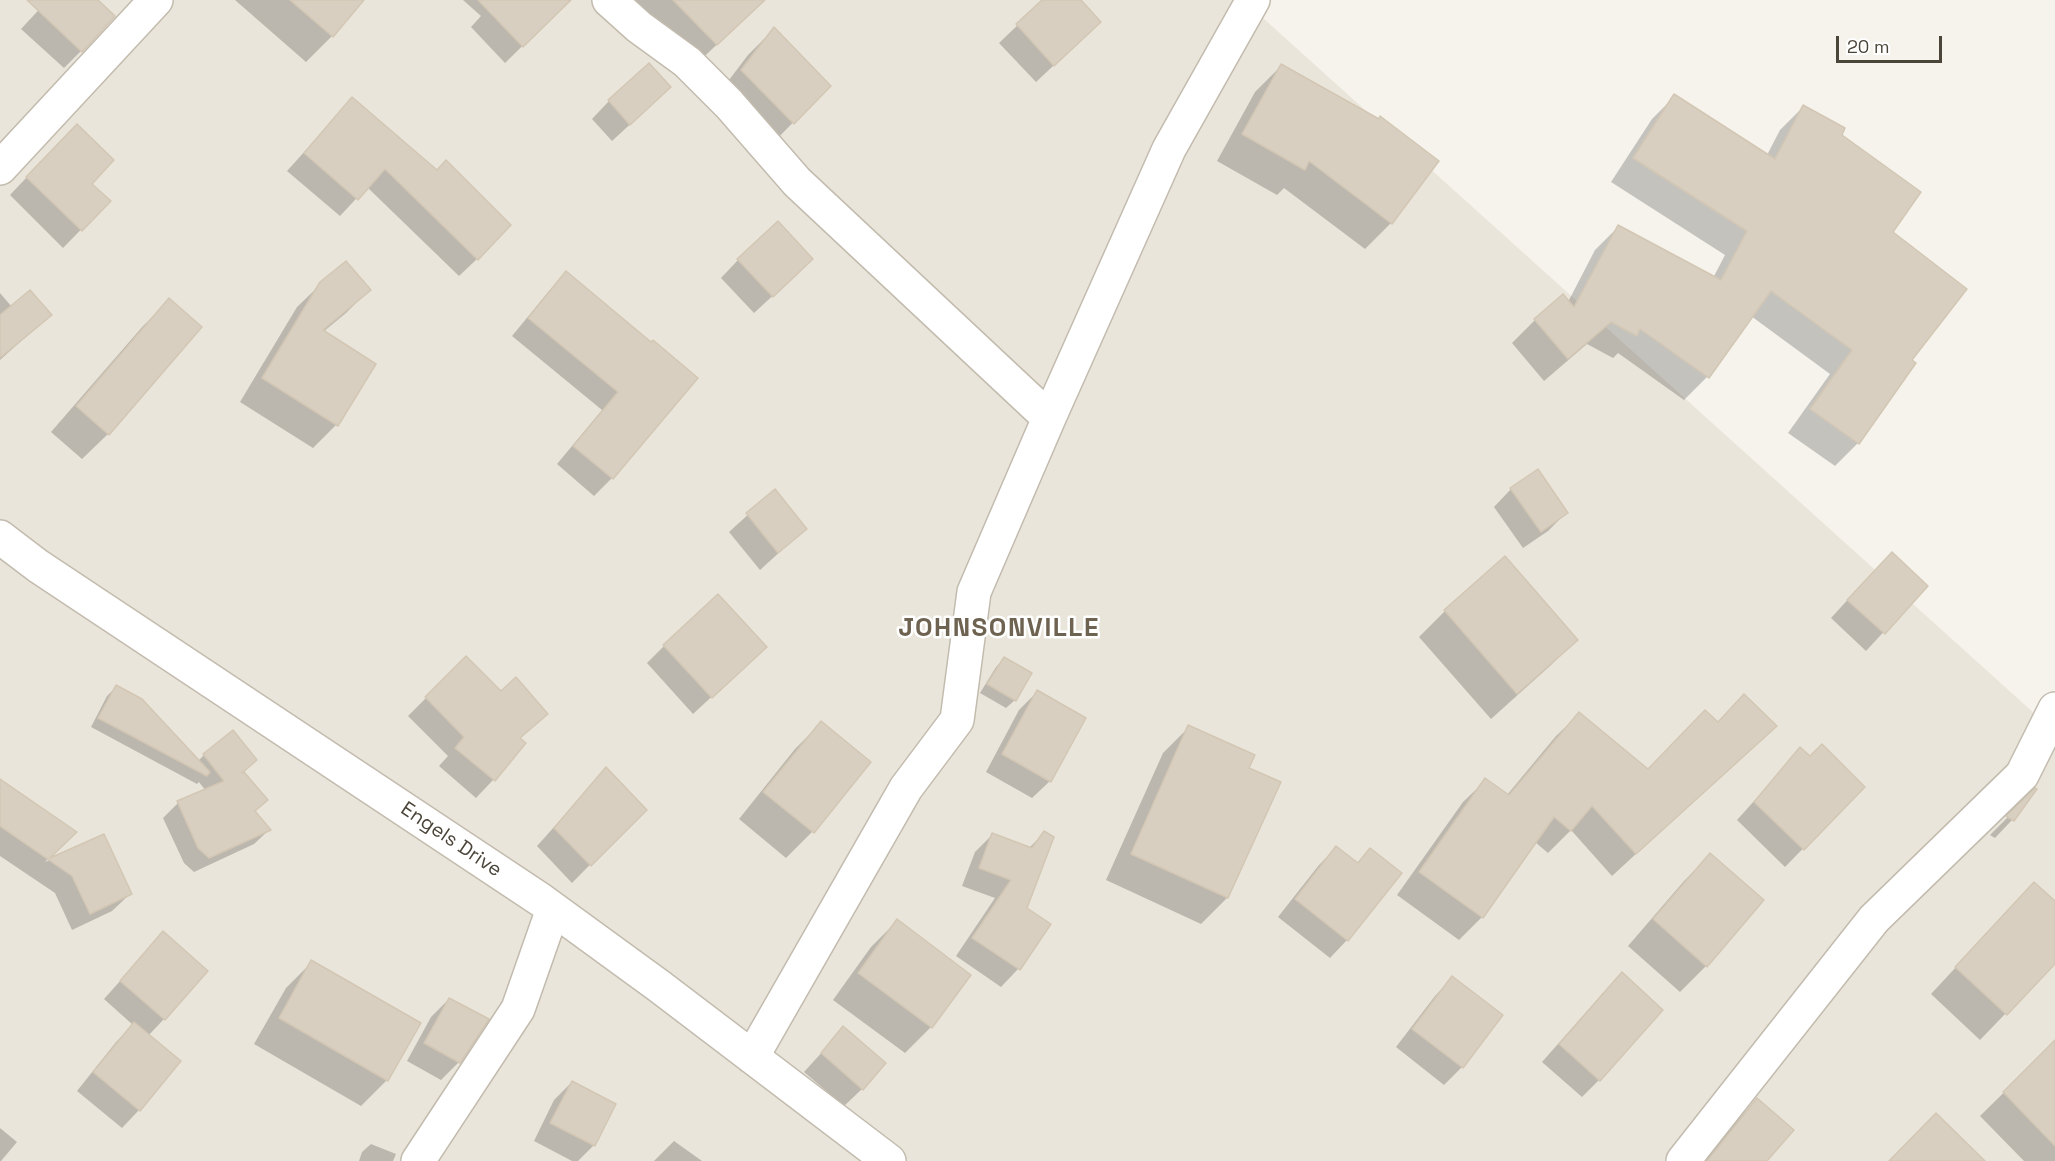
<!DOCTYPE html>
<html>
<head>
<meta charset="utf-8">
<style>
  body { margin:0 }
  #map { position:relative; width:2055px; height:1161px; overflow:hidden; background:#f6f3ec; font-family:"Space Grotesk",sans-serif }
  canvas { display:block }
  .scale { position:absolute; left:1836px; top:36px; width:106px; height:27px; box-sizing:border-box; border:3px solid #4b4439; border-top:0; padding-left:8px; font-size:18px; line-height:21px; white-space:nowrap; color:#4b4439; -webkit-text-stroke:4px #fff; paint-order:stroke }
</style>
</head>
<body>
<div id="map">
<canvas width="2055" height="1161"></canvas>
<div class="scale">20 m</div>
</div>
<script>
const ctx = document.querySelector('canvas').getContext('2d');
ctx.lineJoin = 'round';
function fill(path, color) { ctx.fillStyle = color; ctx.fill(path, 'evenodd'); }
const poly = rows => new Path2D(rows.map(r => 'M' + r).join(''));
function trace(path, color, width, dash) { ctx.strokeStyle = color; ctx.lineWidth = width; ctx.lineCap = dash ? 'butt' : 'round'; ctx.setLineDash(dash || []); ctx.stroke(path); }
function label(font, color, halo, rows, align = 'center') {
  ctx.font = font + ' "Space Grotesk",sans-serif'; ctx.lineWidth = 5; ctx.setLineDash([]); ctx.textBaseline = 'middle'; ctx.strokeStyle = halo; ctx.fillStyle = color; for (const [text, x, y, turn = 0] of rows) {
    ctx.save(); ctx.translate(x, y); ctx.rotate((+turn || 0) * Math.PI / 180); ctx.textAlign = isNaN(turn) ? turn : align; if (halo) ctx.strokeText(text, 0, 0); ctx.fillText(text, 0, 0); ctx.restore();
  }
}
const residential = poly([
  [0,0,1243,0,2055,732,2055,1161,0,1161]
]);
const shadow = poly([
  [48,0,95,0,81,51,64,68,21,29],
  [235,0,362,0,332,36,306,62],
  [463,0,548,0,558,11,505,63,471,27,481,16],
  [622,0,745,0,728,34,690,70],
  [1044,0,1079,0,1082,39,1036,82,999,43],
  [774,29,829,86,767,149,716,97,748,55],
  [1281,66,1391,223,1365,249,1284,188,1277,195,1217,161,1255,92],
  [1675,96,1767,155,1780,130,1803,107,1840,135,1891,232,1909,360,1858,443,1835,466,1788,433,1830,374,1751,316,1707,377,1684,400,1618,353,1613,358,1587,344,1544,381,1512,343,1535,320,1568,302,1595,250,1618,227,1713,278,1725,255,1611,182,1652,119],
  [352,99,477,259,459,276,367,187,340,216,287,171],
  [609,101,651,105,612,141,592,119],
  [59,143,90,184,109,201,63,248,10,195],
  [738,260,793,277,754,313,721,278],
  [566,273,696,378,612,478,594,496,557,464,602,410,512,336,549,291],
  [321,284,369,290,346,313,323,332,336,425,313,448,240,402,297,307],
  [0,293,12,307,50,315,0,360],
  [169,301,108,434,82,459,51,432,143,326],
  [1511,489,1566,513,1548,531,1523,548,1494,507],
  [774,491,805,529,760,570,729,532],
  [1874,571,1926,586,1866,651,1831,618],
  [1445,611,1576,640,1550,666,1491,719,1419,637],
  [664,646,747,664,693,714,647,663],
  [466,658,501,693,546,714,519,739,524,743,493,780,476,798,439,766,448,756,408,716],
  [1004,659,1015,700,1006,708,980,693,996,667],
  [116,687,198,761,204,755,255,760,243,773,266,800,254,812,269,830,254,844,194,872,184,863,163,818,178,803,206,791,199,782,197,784,91,727,107,696],
  [1037,692,1050,781,1032,798,986,772,1019,710],
  [1579,714,1647,771,1717,723,1775,726,1612,876,1571,830,1548,853,1535,842,1482,917,1459,940,1397,895,1463,802,1486,780,1507,795,1556,736],
  [821,723,869,762,812,832,786,858,739,819,795,749],
  [1189,727,1247,769,1227,898,1201,924,1106,880,1163,753],
  [1800,750,1809,758,1863,787,1785,867,1737,820],
  [606,769,644,810,572,883,537,846],
  [0,793,74,832,45,862,103,836,130,894,112,911,72,930,55,893,0,856],
  [2031,794,2012,820,1995,838,1990,835],
  [1044,833,1025,908,1048,924,1018,969,1001,987,956,956,995,898,962,886,975,852,992,835,1029,848],
  [1336,848,1356,864,1370,850,1347,940,1330,958,1278,917,1319,865],
  [1710,855,1706,966,1680,992,1628,946,1684,881],
  [2055,903,2055,962,1980,1040,1931,994,2009,910],
  [897,921,931,1027,905,1053,833,1000,871,947],
  [163,933,164,1019,148,1036,139,1110,122,1128,77,1091,116,1042,133,1025,104,999],
  [312,962,387,1080,361,1106,254,1044,286,988],
  [1452,978,1501,1015,1462,1067,1444,1085,1396,1047,1435,996],
  [1604,992,1599,1080,1582,1097,1542,1062],
  [449,999,459,1062,441,1080,407,1061,431,1017],
  [844,1028,862,1089,844,1106,804,1072],
  [2053,1044,2055,1046,2055,1161,2024,1161,1980,1116],
  [572,1082,614,1105,594,1145,578,1161,572,1161,534,1141,554,1100],
  [1757,1100,1765,1161,1703,1161,1731,1126],
  [0,1128,17,1142,1,1161,0,1161],
  [674,1141,702,1161,654,1161],
  [371,1144,396,1154,393,1161,359,1161,362,1152]
]);
const building = poly([
  [27,0,98,0,115,16,82,52,27,0],
  [290,0,364,0,333,37,290,0],
  [478,0,571,0,523,47,478,0],
  [673,0,765,0,717,45,673,0],
  [1042,0,1081,0,1101,22,1054,66,1016,24,1042,0],
  [774,27,831,86,794,124,741,70,774,27],
  [649,63,671,87,630,125,608,100,649,63],
  [1281,64,1379,119,1380,116,1439,161,1392,224,1309,161,1305,170,1242,134,1281,64],
  [1674,94,1775,159,1803,105,1845,128,1842,135,1921,192,1893,232,1967,289,1912,360,1916,363,1859,444,1810,409,1852,350,1771,291,1709,378,1640,329,1637,336,1611,322,1568,359,1534,319,1563,294,1574,307,1618,225,1721,280,1747,231,1633,158,1674,94],
  [352,97,437,170,446,160,511,225,478,260,385,169,358,200,304,153,352,97],
  [77,124,114,160,92,184,111,201,82,231,26,177,77,124],
  [778,221,813,259,773,297,737,259,778,221],
  [346,261,371,290,323,330,376,364,338,426,262,378,320,282,346,261],
  [566,271,651,342,653,340,698,378,613,479,573,446,618,392,528,318,566,271],
  [30,290,52,315,0,358,0,315,30,290],
  [169,298,202,327,109,435,76,406,169,298],
  [1538,469,1568,513,1541,532,1510,488,1538,469],
  [775,489,807,529,778,553,746,513,775,489],
  [1892,552,1928,586,1885,634,1847,600,1892,552],
  [1505,556,1578,640,1517,694,1444,610,1505,556],
  [718,594,767,647,712,698,663,645,718,594],
  [466,656,501,691,516,677,548,714,520,738,526,743,495,781,455,748,464,737,425,697,466,656],
  [1004,657,1032,673,1016,701,987,684,1004,657],
  [116,685,142,699,210,772,207,776,98,718,116,685],
  [1037,690,1086,718,1051,782,1002,754,1037,690],
  [1744,694,1777,726,1636,854,1592,806,1571,831,1554,817,1483,918,1419,872,1485,778,1509,795,1579,712,1648,769,1705,710,1718,722,1744,694],
  [821,721,871,762,814,833,763,792,821,721],
  [1188,725,1255,755,1249,768,1281,782,1228,898,1131,854,1188,725],
  [233,730,257,760,242,773,244,772,268,800,255,811,271,830,209,858,198,848,177,801,224,781,203,754,233,730],
  [1822,744,1865,787,1804,850,1754,802,1800,747,1810,756,1822,744],
  [606,767,647,810,591,866,554,828,606,767],
  [0,779,77,832,50,858,104,834,132,894,90,914,72,876,0,826,0,779],
  [2035,788,2037,789,2014,821,2006,816,2035,788],
  [1044,831,1054,837,1027,908,1051,924,1020,970,972,938,1011,880,979,868,992,833,1032,848,1044,831],
  [1336,846,1358,863,1370,848,1402,873,1348,941,1295,899,1336,846],
  [1710,853,1764,900,1707,967,1653,919,1710,853],
  [2034,882,2055,901,2055,964,2007,1015,1955,967,2034,882],
  [897,919,971,975,932,1028,858,973,897,919],
  [163,931,208,971,165,1020,120,981,163,931],
  [311,960,421,1023,388,1081,279,1018,311,960],
  [1622,972,1663,1010,1600,1081,1559,1044,1622,972],
  [1452,976,1503,1015,1463,1068,1412,1029,1452,976],
  [449,998,489,1019,460,1063,424,1043,449,998],
  [134,1022,181,1061,140,1111,93,1072,134,1022],
  [843,1026,886,1063,863,1090,821,1053,843,1026],
  [2055,1040,2055,1146,2003,1092,2055,1040],
  [572,1081,616,1104,595,1146,550,1123,572,1081],
  [1757,1098,1794,1130,1767,1161,1707,1161,1757,1098],
  [1936,1113,1985,1161,1889,1161,1936,1113]
]);
const minor = poly([
  [609,0,639,27,687,62,729,104,797,182,1049,418],
  [0,168,156,0],
  [0,537,38,566,541,900,659,986,889,1161],
  [752,1057,906,788,957,720,974,592,1049,418,1169,149,1253,0],
  [418,1161,518,1009,553,909],
  [1683,1161,1874,919,2022,775,2055,709]
]);
const streetNames = [
  ["Engels Drive",451,840,34]
];
const districtNames = [
  ["JOHNSONVILLE",999,629]
];
fill(residential, '#eae5da');
fill(shadow, '#0003');
fill(building, '#d8cfc1');
trace(building, '#d3c7b4', 1.5);
trace(minor, '#c2bbae', 36);
trace(minor, '#fff', 33);
label('20px', '#4b4439', '#fff', streetNames);
ctx.letterSpacing = '1.5px';
label('bold 26px', '#6e6250', '#fff', districtNames);
ctx.letterSpacing = '0px';
</script>
</body>
</html>
